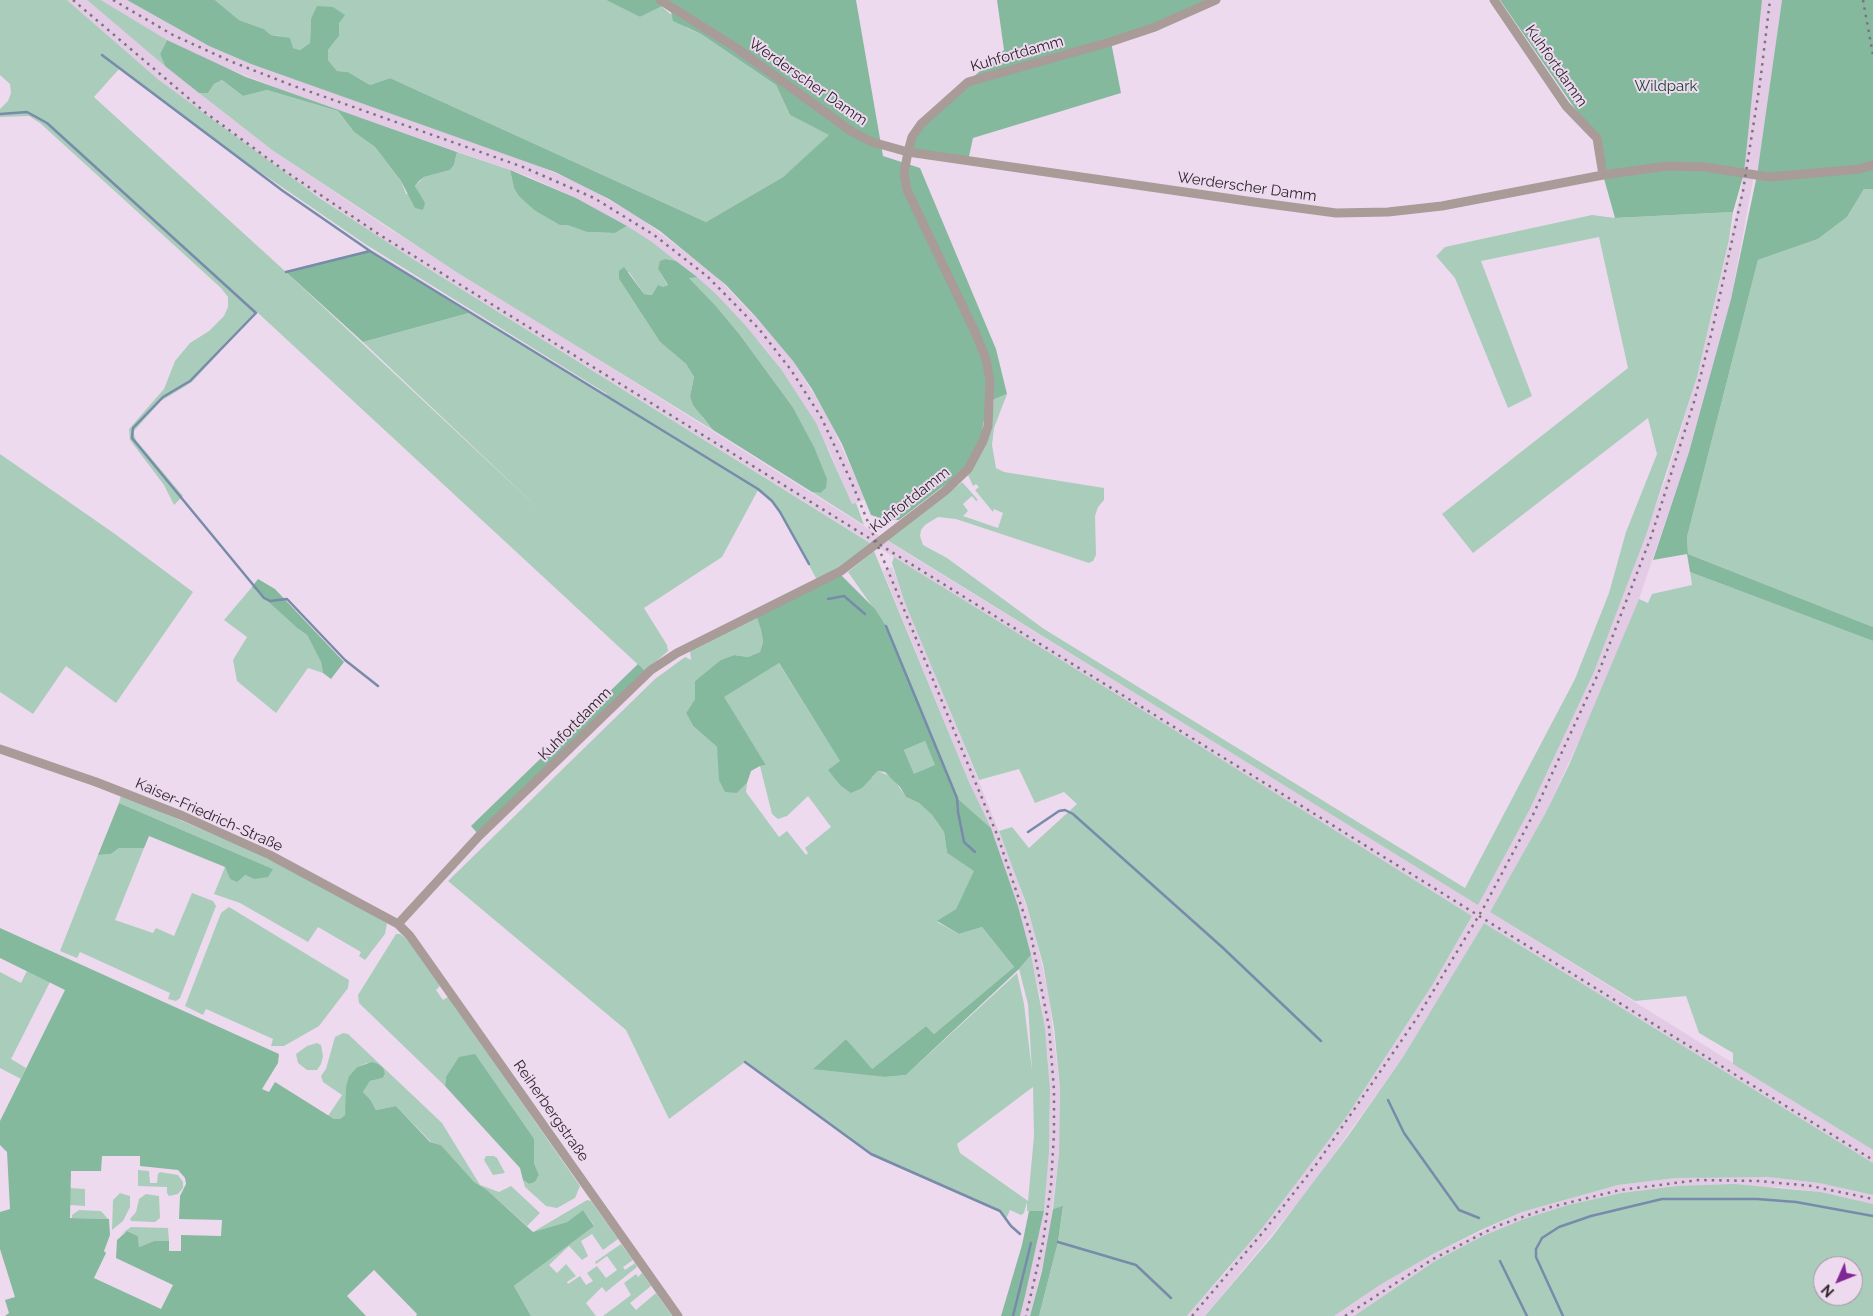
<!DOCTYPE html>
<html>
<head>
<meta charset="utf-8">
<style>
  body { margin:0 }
  #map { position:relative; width:1873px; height:1316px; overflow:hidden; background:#eedaee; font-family:Raleway,sans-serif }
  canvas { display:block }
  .north { position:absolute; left:1813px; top:1256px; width:50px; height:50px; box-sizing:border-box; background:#eedaee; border:1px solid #a192a1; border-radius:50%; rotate:226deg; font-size:14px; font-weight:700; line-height:20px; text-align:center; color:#2e262e }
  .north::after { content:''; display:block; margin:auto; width:18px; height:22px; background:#812895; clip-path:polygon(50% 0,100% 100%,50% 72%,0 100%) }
</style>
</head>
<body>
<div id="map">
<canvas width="1873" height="1316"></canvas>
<div class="north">N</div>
</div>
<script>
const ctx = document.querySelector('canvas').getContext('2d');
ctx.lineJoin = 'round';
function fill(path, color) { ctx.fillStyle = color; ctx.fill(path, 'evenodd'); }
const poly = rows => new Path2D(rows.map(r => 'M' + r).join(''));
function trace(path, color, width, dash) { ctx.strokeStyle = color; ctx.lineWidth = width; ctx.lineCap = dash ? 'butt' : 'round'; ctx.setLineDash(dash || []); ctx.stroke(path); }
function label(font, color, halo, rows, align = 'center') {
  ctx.font = font + ' Raleway,sans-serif'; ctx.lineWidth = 4; ctx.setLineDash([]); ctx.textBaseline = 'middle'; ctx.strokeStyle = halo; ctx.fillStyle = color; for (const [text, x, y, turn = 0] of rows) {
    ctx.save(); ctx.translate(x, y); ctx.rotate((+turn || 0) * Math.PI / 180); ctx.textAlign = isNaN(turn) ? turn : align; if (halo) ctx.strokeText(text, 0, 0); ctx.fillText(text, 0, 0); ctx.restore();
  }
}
const built = poly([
  [67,0,87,0,214,105,272,150,388,228,923,563,1478,904,1529,811,1594,672,1667,475,1697,377,1741,192,1762,0,1782,0,1757,175,1754,175,1731,299,1689,452,1639,599,1591,715,1545,814,1490,912,1873,1150,1873,1163,1484,923,1403,1057,1306,1193,1205,1316,1187,1316,1226,1272,1347,1116,1433,984,1472,916,381,239,265,160,159,80],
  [101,0,127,0,209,46,251,64,534,164,583,185,640,218,713,273,772,335,793,361,828,417,865,499,852,505,829,450,781,369,761,344,703,284,633,230,576,198,530,177,290,93,204,59,163,38],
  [892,567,1015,871,1035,934,1049,996,1060,1089,1059,1153,1048,1243,1030,1316,1020,1316,1044,1211,1050,1121,1048,1059,1040,996,1018,906,994,836,969,782,883,571],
  [1729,1176,1768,1177,1819,1183,1873,1195,1873,1204,1821,1192,1779,1187,1677,1186,1621,1193,1568,1205,1435,1261,1354,1316,1334,1316,1380,1285,1433,1254,1522,1212,1618,1185,1676,1178]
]);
const green = poly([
  [0,0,67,0,159,80,321,199,413,259,870,543,840,568,817,580,780,512,772,501,758,490,722,557,644,608,667,645,668,651,645,671,257,312,192,382,161,401,133,432,136,440,183,496,174,505,164,485,130,440,129,429,164,389,175,361,190,343,209,331,224,316,228,307,228,297,221,288,40,123,29,116,0,117,0,109,8,101,11,93,10,84,0,75],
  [119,69,212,139,365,244,607,394,606,396,469,313,363,342,543,513,286,272,94,97],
  [87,0,101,0,167,40,160,54,165,66],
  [215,0,606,0,640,17,661,6,687,28,701,34,776,85,790,115,830,135,783,177,706,222,390,78,370,85,348,72,337,71,328,60,328,50,339,36,339,23,311,19,310,43,300,50,293,48,280,36,271,35,264,29,239,20],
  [222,80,243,96,267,90,338,111,354,132,375,147,401,181,406,194,419,194,415,186,424,177,450,170,454,165,457,152,510,170,514,188,534,210,587,232,615,233,627,226,652,242,676,261,666,259,658,269,668,286,652,295,644,294,629,272,619,279,660,342,686,364,694,377,690,396,703,418,713,430,458,273,272,150,199,93,208,93,214,84],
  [1864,189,1873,189,1873,627,1688,554,1687,537,1758,260,1818,239,1847,217],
  [1733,212,1729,240,1697,377,1646,535,1594,672,1529,811,1478,905,887,540,962,482,978,500,976,501,972,496,963,504,968,511,963,516,998,528,1003,513,994,509,993,512,975,490,979,487,976,484,973,486,968,475,986,443,991,428,994,399,1007,394,994,428,992,445,996,468,1004,472,1104,488,1104,500,1098,507,1095,516,1096,555,1093,561,1089,563,956,519,938,517,925,525,921,530,920,536,923,545,947,558,1044,629,1465,888,1575,679,1609,593,1626,532,1657,454,1648,418,1473,553,1442,514,1628,368,1599,237,1481,261,1532,396,1508,408,1455,278,1436,256,1445,247,1592,215,1615,218],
  [688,277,697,277,717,295,746,326,781,369,816,423,852,504,856,503,864,525,812,492,820,493,792,406,740,335,715,305],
  [0,454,115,534,193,592,116,703,66,666,33,714,0,692],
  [874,551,969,782,991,828,957,798,886,626,848,572],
  [894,557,1163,723,1472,916,1433,984,1347,1116,1263,1227,1187,1316,1039,1316,1058,1242,1063,1207,1053,1209,1059,1153,1060,1089,1054,1027,1043,964,1026,903,999,831,1012,827,1029,848,1077,804,1064,792,1035,803,1019,769,979,780,905,603,892,563],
  [1690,572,1873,641,1873,1150,1733,1064,1733,1053,1699,1033,1686,996,1635,1001,1490,912,1545,814,1569,765,1639,599,1648,603,1652,594,1692,585],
  [252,587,297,628,307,635,321,662,323,673,308,668,276,713,237,681,233,660,247,637,224,620],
  [756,615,761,630,763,642,760,652,748,657,734,655,722,660,695,681,695,699,686,713,693,726,717,747,719,761,737,793,747,783,746,792,779,837,787,831,806,855,808,853,805,848,831,827,808,796,787,816,778,819,772,814,760,766,766,765,723,697,778,662,841,762,872,778,878,771,892,777,906,797,919,803,932,815,944,832,947,853,975,871,956,909,937,922,959,934,982,927,1014,967,934,1034,926,1026,871,1070,846,1039,814,1068,885,1077,906,1075,1017,973,1024,1004,1032,1071,1028,1004,1019,969,1031,955,1045,1028,1050,1090,1049,1151,1044,1211,1027,1211,1027,1202,1024,1213,1021,1215,1010,1210,1006,1219,1000,1211,884,1161,871,1154,745,1062,669,1119,626,1030,448,881,655,679,685,657,691,660,690,650],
  [1033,1087,1034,1136,1028,1201,960,1153,957,1144],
  [925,741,936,766,914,775,904,750],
  [121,795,255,852,329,890,387,923,385,934,365,960,359,956,361,952,318,927,308,942,240,903,214,894,225,867,230,879,245,875,254,879,273,869,119,803],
  [141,847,144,848,115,920,153,933,156,928,174,936,192,893,213,901,216,906,180,998,176,1001,168,999,170,993,80,952,77,958,60,951,98,855,111,854,119,848],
  [229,907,349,980,348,988,319,1026,284,1046,271,1046,273,1039,206,1009,203,1015,185,1006,221,913],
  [1484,923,1873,1163,1873,1195,1819,1183,1768,1177,1676,1178,1618,1185,1522,1212,1481,1230,1433,1254,1380,1285,1334,1316,1205,1316,1272,1237,1348,1136,1403,1057],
  [396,934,400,934,408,940,440,986,436,990,443,1000,448,997,580,1186,575,1198,557,1208,546,1206,525,1187,523,1180,529,1184,535,1182,539,1175,534,1163,534,1139,446,1077,445,1086,359,1003,358,995],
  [27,971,50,982,11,1059,26,1068,21,1079,0,1068,0,972,21,983],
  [343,1033,348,1034,442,1123,480,1185,499,1192,511,1186,540,1213,527,1226,487,1190,474,1183,441,1145,431,1142,396,1106,376,1110,370,1099,363,1092,370,1081,383,1078,385,1075,367,1063,357,1067,349,1076,345,1115,340,1119,334,1119,328,1116,342,1095,323,1082,321,1076,326,1069,335,1037],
  [317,1043,321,1045,323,1056,321,1064,317,1070,307,1070,298,1063,296,1054,307,1046],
  [486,1156,494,1156,497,1158,505,1173,493,1175,484,1160],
  [138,1170,149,1171,150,1183,157,1183,158,1174,160,1172,178,1175,183,1182,183,1188,178,1194,169,1196,167,1193,167,1187,138,1186],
  [1734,1184,1821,1192,1873,1204,1873,1316,1354,1316,1435,1261,1483,1236,1524,1219,1568,1205,1621,1193,1677,1186],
  [1823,1266,1853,1266,1853,1296,1823,1296],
  [70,1188,85,1189,85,1206,70,1205],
  [120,1193,130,1196,130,1207,123,1221,112,1230,113,1200],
  [146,1194,159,1196,160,1218,155,1222,131,1221,130,1219,136,1212,139,1199],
  [587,1200,591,1201,618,1239,603,1250,592,1234,581,1241,588,1256,582,1260,569,1246,549,1265,557,1273,566,1264,576,1276,567,1282,568,1284,580,1276,586,1285,593,1281,587,1273,597,1266,606,1278,617,1270,607,1256,596,1264,595,1262,621,1244,633,1260,623,1267,625,1270,635,1263,637,1267,606,1292,602,1287,586,1303,596,1316,531,1316,514,1286,594,1225,583,1210,567,1222,533,1232],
  [79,1210,101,1211,108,1219,72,1218,72,1215],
  [131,1227,168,1228,169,1241,154,1241,139,1247,138,1236,127,1231,121,1234],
  [642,1273,651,1286,630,1303,636,1310,656,1293,672,1316,603,1316,631,1295,624,1283,636,1274,638,1277]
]);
const forest = poly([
  [127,0,215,0,239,20,264,29,271,35,290,38,293,48,300,50,310,43,311,19,317,6,333,7,345,15,339,23,339,36,328,50,328,60,337,71,348,72,370,85,390,78,706,222,783,177,829,135,790,115,776,85,701,34,673,21,671,12,662,6,640,17,606,0,856,0,883,156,920,168,996,349,1007,394,987,402,981,437,963,471,899,520,883,519,871,515,842,444,812,389,793,361,756,317,726,285,660,231,609,199,555,172,251,64,209,46],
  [997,0,1216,0,1111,42,1121,93,973,138,968,161,908,152,931,114,1004,50],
  [1500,0,1762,0,1744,173,1733,212,1615,218,1603,175,1600,150,1589,129],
  [1782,0,1873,0,1873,189,1864,189,1847,217,1818,239,1758,260,1687,537,1688,554,1873,627,1873,641,1690,572,1687,554,1653,560,1689,452,1731,299,1757,175],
  [167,40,246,77,457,152,454,165,450,170,424,177,419,181,415,186,425,203,423,210,415,208,401,181,375,147,354,132,338,111,267,90,243,96,222,80,214,84,208,93,199,93,165,66,160,54],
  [510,170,576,198,627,226,615,233,587,232,568,225,560,225,534,210,519,196,514,188],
  [370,251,469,313,363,342,286,272],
  [666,259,676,261,697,277,689,278,715,305,740,335,792,406,814,447,827,479,826,488,820,493,812,492,713,430,693,405,690,396,694,377,686,364,660,342,619,279,619,271,624,267,644,294,652,295,658,285,663,287,668,285,658,269,660,261],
  [841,575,875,609,886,626,957,798,991,828,1018,906,1031,955,1019,969,906,1075,885,1077,813,1069,846,1039,872,1069,926,1026,934,1034,1014,967,982,927,959,934,937,921,956,909,974,871,947,853,944,832,932,815,919,803,906,797,900,787,885,772,878,771,862,788,851,793,841,786,828,770,840,761,779,663,724,697,766,765,760,766,751,771,747,783,737,793,725,792,719,780,717,747,693,726,686,713,695,699,695,681,721,660,734,655,748,657,760,652,763,642,761,630,756,615],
  [925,741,935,765,914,774,904,750],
  [258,579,275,589,344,662,331,679,323,673,321,662,307,635,297,628,252,587],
  [638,664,645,671,478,834,471,826],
  [119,803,273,869,268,877,254,879,245,875,237,882,230,879,225,867,149,836,144,848,119,848,111,854,98,855],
  [0,928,279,1054,278,1063,262,1089,269,1092,275,1082,334,1119,340,1119,345,1115,346,1087,349,1076,357,1067,372,1062,378,1064,383,1068,385,1074,383,1078,370,1081,363,1092,370,1099,376,1110,396,1106,430,1142,441,1145,474,1182,487,1190,533,1232,567,1222,583,1210,594,1226,514,1286,531,1316,416,1316,417,1314,374,1270,347,1296,366,1316,5,1316,9,1313,5,1300,15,1297,0,1249,0,1212,10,1209,7,1152,0,1145,0,1121,65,990,0,958],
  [102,1156,140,1156,140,1166,178,1170,185,1178,186,1184,180,1196,179,1219,222,1220,221,1236,181,1235,181,1251,169,1251,169,1241,154,1241,139,1247,138,1236,127,1231,117,1240,116,1258,173,1285,161,1309,94,1278,106,1253,104,1251,110,1235,109,1219,70,1218,71,1171,101,1171],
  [475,1054,534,1139,534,1163,539,1175,535,1182,529,1184,523,1180,520,1168,445,1086,446,1077,459,1057],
  [1063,1206,1058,1242,1039,1316,1030,1316,1042,1271,1053,1209],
  [1029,1211,1044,1211,1025,1296,1020,1316,1001,1316,1022,1245]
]);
const stream = poly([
  [102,55,283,191,370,251,758,489,772,501,780,512,809,564],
  [0,114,27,112,47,123,256,313,190,381,163,397,133,428,132,438,264,598,270,601,287,599,345,660,378,686],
  [286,272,370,251],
  [828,599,844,596,865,614],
  [886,626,957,798,958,812,964,842,975,852],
  [1028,832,1059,811,1065,810,1073,814,1222,947,1321,1041],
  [745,1062,871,1154,1000,1211,1011,1226,1020,1234],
  [1388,1100,1404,1133,1459,1210,1479,1218],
  [1058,1242,1136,1265,1171,1298],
  [1500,1261,1527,1316],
  [1013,1316,1031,1243],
  [1563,1316,1536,1257,1536,1249,1542,1238,1559,1227,1591,1216,1662,1199,1757,1199,1796,1202,1873,1216]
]);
const minor = poly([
  [660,0,735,47,851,131,872,142,908,152,1254,202,1336,213,1388,212,1442,206,1603,175,1667,166,1704,167,1769,177,1860,169,1873,165],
  [1494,0,1566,106,1597,138,1603,175],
  [0,749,96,782,183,816,270,855,398,924,410,936,678,1316],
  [398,924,479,836,651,670,677,653,841,571,945,491,968,469,983,441,988,426,990,381,986,359,975,332,907,190,904,173,908,152,912,137,921,124,968,82,1110,42,1155,27,1216,0]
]);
const rail = poly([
  [73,0,206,113,285,171,380,235,1873,1160],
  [113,0,173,35,230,61,291,85,523,167,594,198,654,235,708,277,759,329,791,370,821,417,851,481,998,837,1031,935,1049,1027,1054,1090,1054,1133,1051,1185,1043,1242,1026,1316],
  [1863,0,1873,55],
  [1192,1316,1264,1231,1318,1162,1417,1018,1484,907,1532,817,1598,674,1651,537,1694,402,1712,331,1743,191,1760,83,1770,0],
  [1345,1316,1433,1259,1497,1226,1551,1207,1620,1190,1699,1180,1759,1181,1811,1186,1873,1199]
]);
const streetNames = [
  ["Kuhfortdamm",1017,54,-16],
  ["Kuhfortdamm",1556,66,55],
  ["Werderscher Damm",808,82,35],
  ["Werderscher Damm",1247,187,8],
  ["Kuhfortdamm",910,500,-38],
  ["Kuhfortdamm",575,724,-45],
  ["Kaiser-Friedrich-Straße",209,815,24],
  ["Reiherbergstraße",551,1111,55]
];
const parkNames = [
  ["Wildpark",1666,86]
];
fill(built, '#e4cbe5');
fill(green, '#a9cdba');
fill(forest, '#85b99e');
trace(stream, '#788baa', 2.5);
trace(minor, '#a89b98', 9);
trace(rail, '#7f727f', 2.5, [2.5, 5]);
label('15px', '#2e262e', '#eedaee', streetNames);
label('15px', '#143f2c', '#eedaee', parkNames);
</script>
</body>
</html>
